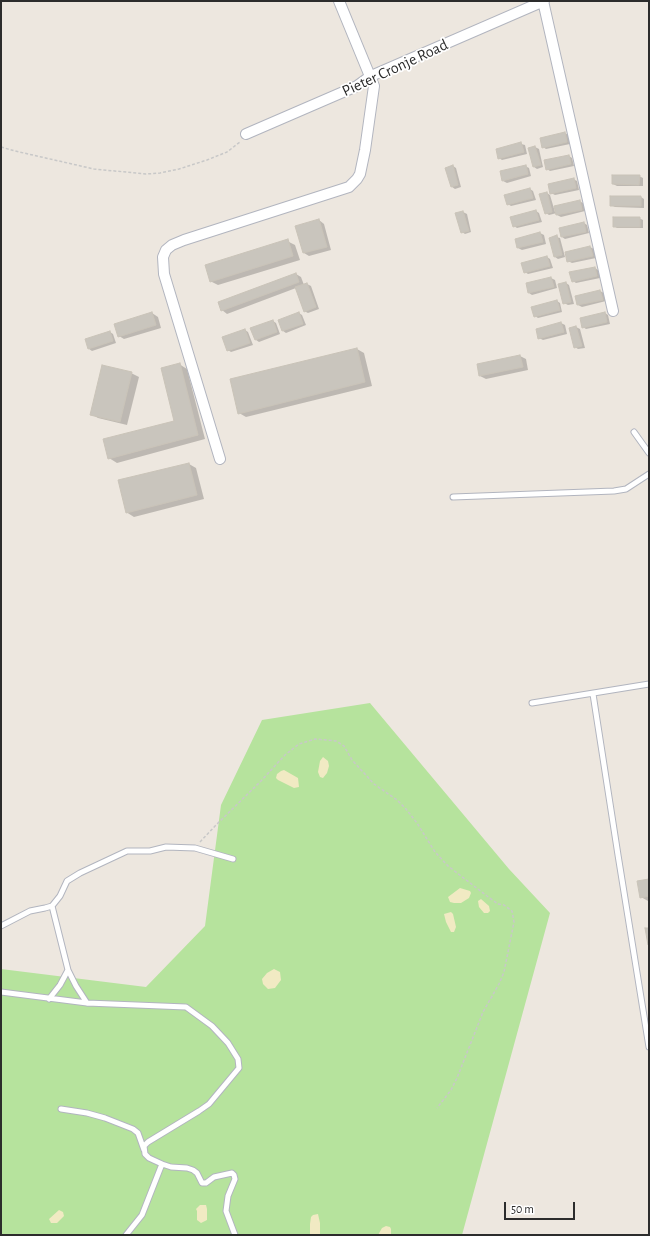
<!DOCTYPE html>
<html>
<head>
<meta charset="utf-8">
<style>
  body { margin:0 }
  #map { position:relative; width:650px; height:1236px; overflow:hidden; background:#ede7df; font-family:"Alegreya Sans",sans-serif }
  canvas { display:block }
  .frame { position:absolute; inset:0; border:2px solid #2c2c2c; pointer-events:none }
  .scale { position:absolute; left:504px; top:1202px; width:71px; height:18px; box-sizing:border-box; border:2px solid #2c2c2c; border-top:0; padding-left:5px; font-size:12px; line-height:14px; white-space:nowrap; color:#2c2c2c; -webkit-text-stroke:3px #fff; paint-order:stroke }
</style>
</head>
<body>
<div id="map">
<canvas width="650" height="1236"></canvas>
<div class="frame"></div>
<div class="scale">50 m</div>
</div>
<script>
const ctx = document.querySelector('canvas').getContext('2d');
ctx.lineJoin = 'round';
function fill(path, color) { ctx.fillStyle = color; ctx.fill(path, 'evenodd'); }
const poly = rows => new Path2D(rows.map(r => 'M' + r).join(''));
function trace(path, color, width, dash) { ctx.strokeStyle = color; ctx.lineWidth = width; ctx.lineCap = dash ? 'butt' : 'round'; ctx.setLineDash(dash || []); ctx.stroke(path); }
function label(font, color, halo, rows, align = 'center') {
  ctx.font = font + ' "Alegreya Sans",sans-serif'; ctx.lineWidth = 3.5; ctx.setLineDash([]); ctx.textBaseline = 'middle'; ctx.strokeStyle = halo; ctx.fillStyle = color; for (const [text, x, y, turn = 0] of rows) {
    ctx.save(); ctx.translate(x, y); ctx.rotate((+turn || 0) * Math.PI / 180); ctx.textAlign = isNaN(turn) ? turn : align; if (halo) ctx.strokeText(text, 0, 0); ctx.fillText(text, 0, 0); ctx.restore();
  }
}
const green = poly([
  [370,703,509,869,550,913,462,1235,1,1235,1,969,146,987,205,926,221,805,262,720]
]);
const sand = poly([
  [323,757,328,761,329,766,327,773,323,778,320,777,318,772,320,761],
  [284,770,298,778,299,787,294,788,278,780,276,778,277,774,281,771],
  [460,888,470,891,471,893,469,898,461,903,454,903,450,902,448,897],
  [481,899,489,906,490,911,488,913,484,913,479,907,478,901],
  [451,912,453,914,456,927,454,932,451,932,446,922,444,914],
  [274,969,280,972,281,980,275,988,268,989,263,984,262,979,267,973],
  [200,1205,206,1205,207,1209,207,1220,201,1223,197,1220,197,1211,196,1209],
  [59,1210,63,1212,64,1216,57,1223,51,1223,49,1219],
  [318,1214,320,1223,320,1235,310,1235,310,1224,311,1217,313,1215],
  [386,1226,390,1227,391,1229,391,1235,378,1235,382,1228]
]);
const shadow = poly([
  [565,133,568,135,570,144,546,149,543,147],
  [521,144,525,145,527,154,502,160,499,158],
  [535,147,539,149,543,167,537,169,534,167],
  [569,156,572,158,574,166,550,171,547,169],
  [453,166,456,168,461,187,455,189,452,187],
  [525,166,529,168,531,176,507,183,503,181],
  [639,176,643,178,643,186,617,186,613,184],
  [573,179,577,181,579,190,555,195,551,193],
  [530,189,533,191,536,200,511,206,508,204],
  [547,193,550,195,555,212,579,201,583,203,585,211,561,217,557,215,557,213,549,215,546,213],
  [641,197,644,199,644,208,615,207,611,205],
  [536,211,539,213,542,222,517,228,514,226],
  [463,212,467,214,471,232,465,234,462,232],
  [639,218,643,220,643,228,617,228,614,226],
  [319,220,324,224,331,250,309,256,304,253],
  [584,223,587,225,589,233,565,239,562,237],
  [540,233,544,235,546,244,522,250,518,248,516,239],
  [556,237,560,238,565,257,558,259,555,257],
  [287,241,295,245,300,260,218,285,210,281],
  [590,247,594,249,596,258,572,263,568,261],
  [547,257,550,259,553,268,528,274,525,272],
  [595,268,598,270,600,278,576,283,573,281],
  [296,274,301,277,304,285,307,284,311,286,319,309,308,313,304,311,296,288,227,314,222,310],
  [551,278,555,280,557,288,532,295,529,293],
  [566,283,569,285,574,304,568,305,564,303],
  [600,291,604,293,606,301,582,307,578,305],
  [557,301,560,303,562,312,538,318,535,316],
  [152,313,158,317,161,328,124,339,119,336],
  [299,313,302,315,306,325,286,333,283,331],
  [605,313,608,315,610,324,586,329,583,327],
  [273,321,276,323,280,334,259,342,256,340],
  [561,323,565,325,567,334,543,340,539,338],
  [576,327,580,329,585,348,578,349,575,347],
  [245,330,248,332,253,345,231,352,228,350],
  [110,332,113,334,116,343,92,351,89,349],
  [357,349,364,353,372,386,246,417,239,413],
  [520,356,526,359,528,370,486,379,480,376],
  [179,364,187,369,205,439,117,463,109,458,175,421],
  [131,373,139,377,127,425,98,418,91,414],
  [189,464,196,468,204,499,134,517,126,512],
  [649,880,649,901,648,901,641,897]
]);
const building = poly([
  [565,132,567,142,542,148,540,138,565,132],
  [521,142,524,152,498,159,496,149,521,142],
  [535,146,541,165,533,167,528,148,535,146],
  [569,155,571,164,546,170,544,160,569,155],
  [453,165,458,185,451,187,445,168,453,165],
  [526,165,528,174,502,181,500,171,526,165],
  [612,175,640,175,639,185,612,184,612,175],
  [574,178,576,188,550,194,548,184,574,178],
  [530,188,533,198,507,205,504,195,530,188],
  [547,192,552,212,545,214,539,194,547,192],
  [610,196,641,196,641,206,610,206,610,196],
  [580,200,582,210,556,215,554,206,580,200],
  [536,210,539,220,513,227,510,217,536,210],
  [463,211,469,231,461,233,455,213,463,211],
  [613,217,640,217,640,227,613,227,613,217],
  [319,219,327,247,303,253,295,226,319,219],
  [584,222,586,232,561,237,559,228,584,222],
  [540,232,543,242,517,248,515,239,540,232],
  [557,235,562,255,554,257,549,238,557,235],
  [288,239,293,256,210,282,205,265,288,239],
  [590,246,593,256,567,262,565,252,590,246],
  [547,256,550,266,524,273,521,263,547,256],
  [595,267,597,276,572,282,569,272,595,267],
  [296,273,299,282,221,311,218,302,296,273],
  [551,277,554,287,528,293,526,283,551,277],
  [566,282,571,302,563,304,558,284,566,282],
  [307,283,316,307,304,312,295,287,307,283],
  [600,290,603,300,577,305,575,296,600,290],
  [557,300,560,310,534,317,531,307,557,300],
  [152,312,156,325,118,337,114,324,152,312],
  [299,312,303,324,282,331,278,320,299,312],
  [605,312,607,322,582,328,580,318,605,312],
  [273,320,277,332,255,340,250,328,273,320],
  [561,322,564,332,538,339,536,329,561,322],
  [576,326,582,346,574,348,569,328,576,326],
  [245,329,250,343,227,351,222,337,245,329],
  [110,331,113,341,88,349,85,339,110,331],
  [357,348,365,382,238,414,230,379,357,348],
  [520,355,523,367,479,376,477,364,520,355],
  [180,363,198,435,108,459,103,439,174,421,161,368,180,363],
  [102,365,132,372,120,422,90,415,102,365],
  [189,463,197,495,126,513,118,480,189,463],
  [649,879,649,896,640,898,637,881,649,879],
  [645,928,649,928,649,945,648,945,645,928]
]);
const path = poly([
  [1,147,15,151,94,169,146,174,160,173,179,169,207,160,227,152,240,142],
  [200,842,216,825,260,782,285,755,299,744,315,739,336,741,344,746,352,760,374,784,397,800,406,809,417,823,435,852,448,866,487,896,498,904,504,905,512,911,514,922,504,972,499,984,483,1012,457,1078,451,1090,437,1108]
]);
const lane = poly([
  [634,432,649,453],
  [453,497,614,491,626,489,649,474],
  [593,694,618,855,649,1047],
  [532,703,649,684],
  [52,906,68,970,76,986,87,1003],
  [1,926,30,911,45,908,52,906,60,896,67,881,80,873,127,851,150,851,166,847,195,848,233,859],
  [1,992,87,1003,186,1007,212,1026,228,1043,238,1059,239,1068,209,1104,199,1111,148,1142,144,1146,145,1154,149,1158,162,1164,142,1215,126,1235],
  [49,999,60,985,68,970],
  [61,1109,87,1113,105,1118,133,1129,138,1133,144,1150],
  [162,1164,171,1167,187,1168,193,1170,197,1173,202,1183,206,1183,214,1177,232,1173,234,1175,235,1179,228,1196,226,1211,235,1235]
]);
const street = poly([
  [543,1,613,311],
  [246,134,357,86,371,76,544,1],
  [220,459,164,274,163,257,166,250,172,245,184,240,349,187,357,179,360,174,365,150,374,86,339,1]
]);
const streetNames = [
  ["Pieter Cronje Road",395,68,-25]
];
fill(green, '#b6e39d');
fill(sand, '#f1eac3');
fill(shadow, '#0003');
fill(building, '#c9c5bd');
trace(building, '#c9c3b8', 1);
trace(lane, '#b2b5bf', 7);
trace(street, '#b2b5bf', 12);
trace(path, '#c8c8c8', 1.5, [3, 2]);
trace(lane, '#fff', 5);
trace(street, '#fff', 10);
label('16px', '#2c2c2c', '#fff', streetNames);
</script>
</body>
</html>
